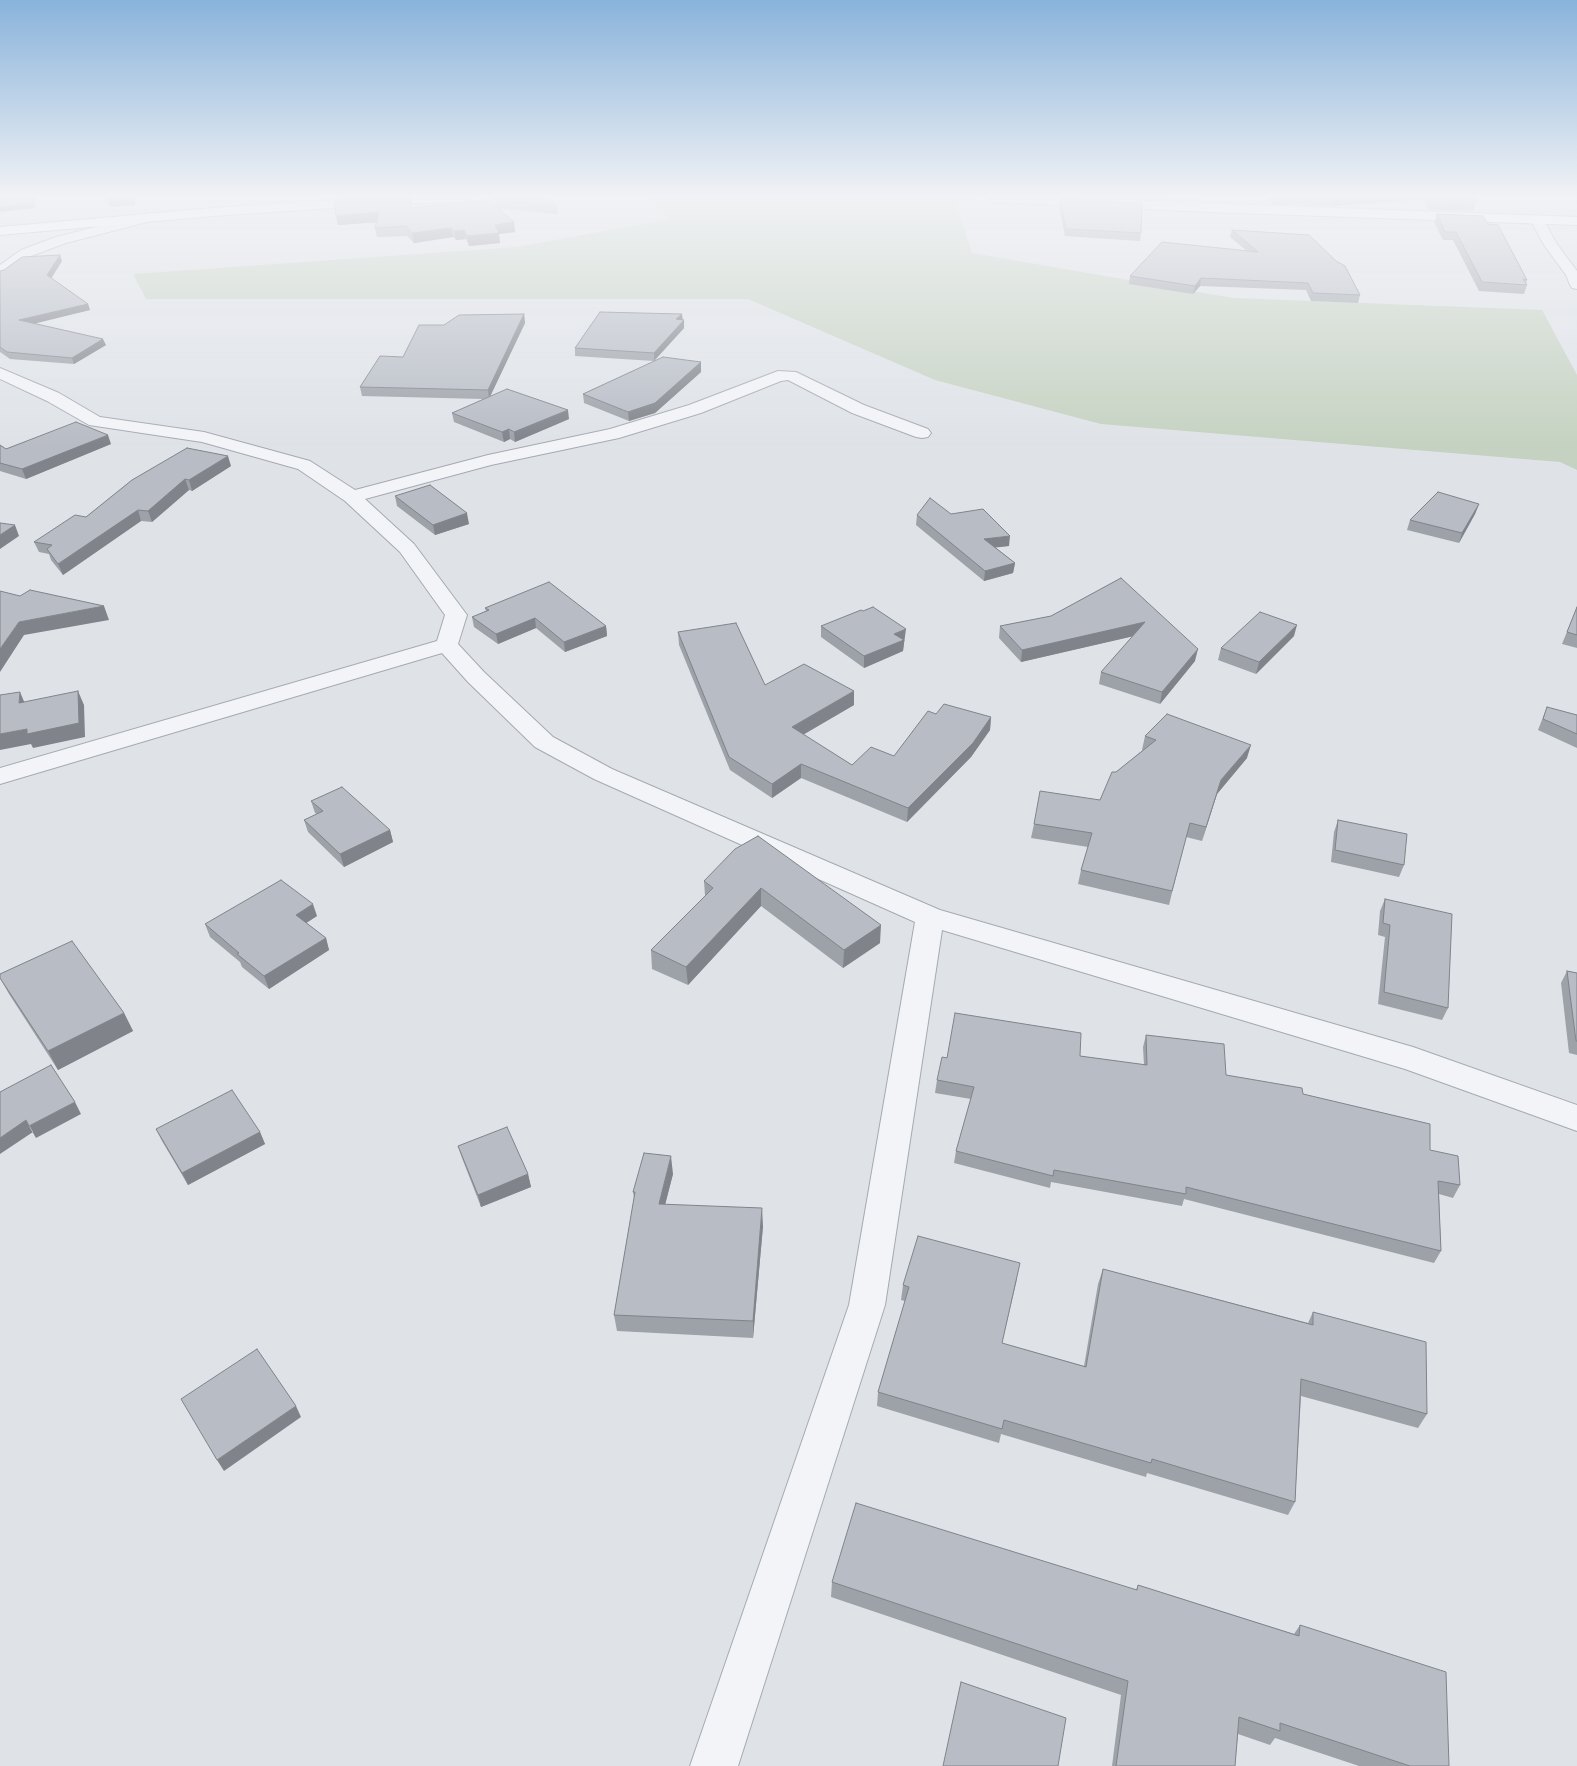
<!DOCTYPE html>
<html>
<head>
<meta charset="utf-8">
<style>
  body { margin:0 }
  canvas { display:block; background:#dfe3e8 }
</style>
</head>
<body>
<canvas width="1577" height="1766"></canvas>
<script>
const ctx = document.querySelector('canvas').getContext('2d');
ctx.lineJoin = 'round';
function fill(path, color) { ctx.fillStyle = color; ctx.fill(path, 'evenodd'); }
const poly = rows => new Path2D(rows.map(r => 'M' + r).join(''));
function trace(path, color, width, dash) { ctx.strokeStyle = color; ctx.lineWidth = width; ctx.lineCap = dash ? 'butt' : 'round'; ctx.setLineDash(dash || []); ctx.stroke(path); }
const green = poly([
  [647,198,976,198,956,204,972,253,1233,298,1542,310,1577,375,1577,470,1560,462,1101,424,935,380,748,299,146,299,133,274,517,247,670,219]
]);
const minor = poly([
  [151,213,157,217,155,220,66,243,31,256,5,275,0,276,0,265,21,250,56,237,151,213],
  [1536,215,1541,216,1557,244,1577,271,1577,289,1572,288,1570,285,1566,275,1544,245,1530,219,1536,215],
  [0,368,59,393,100,417,204,432,310,461,355,490,488,455,610,429,689,405,778,371,796,372,864,405,928,429,931,433,928,437,922,438,916,437,852,413,788,380,781,381,701,413,619,438,491,465,365,499,414,544,467,615,458,644,484,672,553,737,612,769,940,910,1413,1047,1577,1105,1577,1131,1405,1069,942,930,885,1305,738,1766,690,1766,849,1305,915,922,594,779,535,747,468,682,442,653,0,784,0,768,437,641,445,615,400,552,345,501,298,469,202,442,89,425,47,401,0,379,0,368]
]);
const primary = poly([
  [369,198,471,198,465,202,391,204,213,216,0,235,0,227,213,208,369,198],
  [989,198,1070,198,1577,217,1577,225,1209,212,995,202,989,198]
]);
const wall = poly([
  [494,198,543,198,557,206,558,214,498,208,514,222,515,232,499,234,500,243,469,246,466,239,456,240,453,237,414,243,407,236,377,237,375,228,377,222,338,225,336,216,411,208,497,207],
  [1108,198,1198,198,1159,199],
  [1269,198,1474,198,1476,201,1473,211,1429,210,1424,199,1332,206,1273,204],
  [1060,199,1141,233,1140,241,1065,236,1059,207],
  [1437,214,1488,224,1527,280,1526,283,1527,285,1524,294,1479,291,1453,240,1443,240,1434,222],
  [1232,230,1360,295,1358,303,1311,301,1306,290,1200,286,1193,294,1129,284,1130,276,1247,251,1230,237],
  [62,261,51,278,88,304,90,310,34,323,106,345,74,364,10,359,0,352,0,271],
  [524,314,525,323,490,396,569,419,515,442,510,439,504,442,454,422,452,413,483,399,362,396,360,387,403,357,444,325],
  [683,320,684,328,654,361,575,356,575,348],
  [701,372,655,413,629,421,584,403,583,394],
  [111,444,26,479,0,471,0,445,6,449],
  [231,466,192,491,189,490,152,522,141,521,63,575,51,560,49,554,39,552,34,542,86,517,132,480],
  [395,496,469,524,435,535,397,506],
  [1479,504,1475,514,1459,543,1407,530,1410,520],
  [951,514,1009,546,995,547,1015,563,1013,573,984,581,916,525,917,515],
  [1121,578,1195,661,1160,704,1099,684,1101,672,1133,636,1021,662,999,638,1000,626,1051,616],
  [1577,607,1577,648,1562,644],
  [485,608,606,626,607,636,565,652,536,628,498,644,474,627,472,617,486,611],
  [821,626,905,640,904,641,903,651,864,668,821,637],
  [678,632,765,685,854,705,803,735,852,765,894,756,936,714,991,717,990,730,971,757,907,822,801,778,772,798,730,770,679,645],
  [1294,636,1256,674,1218,660,1221,648],
  [1547,707,1577,715,1577,748,1538,730],
  [1145,736,1247,758,1217,794,1202,841,1186,837,1169,905,1078,884,1081,870,1088,847,1031,838,1034,824,1100,800,1116,772,1143,750,1142,750],
  [311,801,390,830,393,842,344,867,308,832,304,820,317,814,315,813],
  [1338,820,1404,865,1399,877,1331,862,1334,832],
  [758,836,880,943,843,968,761,906,688,985,652,969,651,950,705,896,704,881],
  [1385,899,1448,1008,1442,1020,1378,1004,1385,937,1378,935,1380,911],
  [317,916,306,923,326,938,329,950,269,989,242,967,240,962,210,937,205,924],
  [1567,971,1577,973,1577,1055,1569,1053,1561,983],
  [0,978,124,1013,133,1031,58,1070,9,994],
  [1146,1035,1226,1075,1303,1094,1430,1150,1460,1185,1453,1198,1439,1194,1441,1251,1434,1263,1184,1199,1182,1206,1051,1182,1050,1188,954,1163,956,1151,971,1099,935,1093,937,1080,947,1058,1080,1056,1144,1065,1143,1047],
  [156,1129,260,1132,265,1144,188,1185,162,1141],
  [458,1146,528,1174,531,1187,481,1207,462,1158],
  [673,1174,665,1204,763,1226,753,1338,617,1331,614,1315,634,1198,633,1192],
  [1103,1269,1308,1323,1313,1312,1427,1414,1418,1428,1301,1396,1295,1502,1288,1515,1147,1473,1146,1477,1001,1434,999,1443,877,1406,878,1392,905,1301,901,1300,903,1285,1017,1279,1002,1343,1084,1366,1098,1284],
  [832,1582,1136,1590,1138,1585,1294,1634,1300,1625,1449,1766,1359,1766,1275,1738,1270,1745,1238,1734,1235,1766,1112,1766,1121,1695,831,1597]
]);
const shadedWall = poly([
  [33,198,35,198,35,208,0,212,0,207],
  [123,198,135,198,135,205,110,207,107,199],
  [1334,198,1424,198,1424,199,1332,206],
  [379,212,381,222,338,225,336,216],
  [514,222,515,232,499,234,500,243,469,246,467,236,495,225],
  [451,228,453,237,414,243,412,233],
  [464,230,466,239,456,240,454,231],
  [60,255,62,261,49,282,47,275],
  [1201,278,1200,286,1193,294,1195,286],
  [88,304,90,310,21,327,19,320],
  [524,314,525,323,489,399,488,390],
  [682,314,683,321,684,320,684,328,654,361,654,353,676,319],
  [103,339,106,345,74,364,72,358],
  [701,362,701,372,655,413,629,421,628,412],
  [568,410,569,419,515,442,514,432],
  [509,429,510,439,504,442,502,432],
  [108,435,111,444,26,479,22,469],
  [228,456,231,466,192,491,189,480],
  [185,479,189,490,152,522,148,511],
  [1479,504,1475,514,1459,543,1462,533],
  [138,510,141,521,63,575,58,564],
  [467,513,469,524,435,535,433,525],
  [15,525,19,536,0,549,0,535],
  [1010,536,1009,546,983,549,984,539],
  [1015,563,1013,573,984,581,985,571],
  [104,606,109,620,24,635,0,672,0,649,19,622],
  [535,618,536,628,498,644,496,634],
  [1145,622,1143,634,1021,662,1022,650],
  [1297,625,1294,636,1256,674,1259,662],
  [606,626,607,636,565,652,564,642],
  [906,629,903,651,864,668,864,656,894,634],
  [1198,649,1195,661,1160,704,1162,692],
  [78,691,84,705,85,737,33,748,31,744,0,750,0,734,27,729],
  [854,691,854,705,792,741,792,727],
  [20,692,26,706,19,703],
  [991,717,990,730,971,757,907,822,908,808],
  [1251,745,1247,758,1217,794,1202,841,1206,827,1221,780],
  [801,764,801,778,772,798,772,784],
  [390,830,393,842,344,867,340,854],
  [761,888,761,906,688,985,686,967],
  [313,904,317,916,300,927,296,915],
  [881,925,880,943,843,968,844,950],
  [326,938,329,950,269,989,264,976],
  [124,1013,133,1031,58,1070,48,1051],
  [75,1102,81,1114,36,1138,29,1126],
  [26,1120,33,1132,0,1154,0,1138],
  [260,1132,265,1144,188,1185,182,1173],
  [671,1156,673,1174,661,1221,659,1204],
  [528,1174,531,1187,481,1207,478,1195],
  [762,1208,763,1226,753,1338,753,1321],
  [296,1406,301,1417,224,1471,217,1460]
]);
const building = poly([
  [0,198,33,198,33,203,0,207,0,198],
  [107,198,123,198,107,199,107,198],
  [384,198,410,198,411,208,489,200,514,222,495,225,499,233,467,236,464,230,454,231,451,228,412,233,406,226,375,228,379,212,336,216,334,201,384,198],
  [495,198,543,198,557,206,496,200,495,198],
  [1431,198,1474,198,1476,201,1432,200,1431,198],
  [1060,199,1142,203,1141,233,1066,229,1060,199],
  [1437,214,1483,216,1488,224,1498,225,1527,280,1523,279,1527,285,1482,282,1456,232,1445,232,1437,214],
  [1232,230,1309,235,1336,261,1345,266,1360,295,1313,293,1308,283,1201,278,1195,286,1130,276,1162,242,1258,252,1232,230],
  [60,255,47,275,88,304,19,320,103,339,72,358,7,352,0,347,0,271,4,270,22,257,60,255],
  [600,312,682,314,676,319,684,320,654,353,575,348,600,312],
  [524,314,488,390,360,387,380,356,403,357,419,325,444,325,459,315,524,314],
  [663,357,701,362,655,403,628,412,583,394,663,357],
  [507,389,568,410,514,432,509,429,502,432,452,413,507,389],
  [76,422,108,435,22,469,0,463,0,445,6,449,76,422],
  [187,448,228,456,189,480,185,479,148,511,138,510,58,564,47,549,52,545,34,542,75,515,86,517,132,480,187,448],
  [430,485,467,513,433,525,395,496,430,485],
  [1438,492,1479,504,1462,533,1410,520,1438,492],
  [930,498,951,514,983,509,1010,536,984,539,1015,563,985,571,917,515,930,498],
  [0,523,15,525,0,535,0,523],
  [1121,578,1198,649,1162,692,1101,672,1145,622,1022,650,1000,626,1051,616,1121,578],
  [549,582,606,626,564,642,535,618,496,634,472,617,489,610,485,608,549,582],
  [30,590,104,606,19,622,0,649,0,591,20,596,30,590],
  [873,607,906,629,894,634,904,640,864,656,821,626,861,610,863,611,873,607],
  [1577,607,1577,635,1567,632,1577,607],
  [1260,612,1297,625,1259,662,1221,648,1260,612],
  [736,623,765,685,804,664,854,691,792,727,852,765,871,747,894,756,928,711,936,714,944,704,991,717,973,743,908,808,801,764,772,784,729,757,678,632,736,623],
  [78,691,79,723,27,734,27,729,0,734,0,695,20,692,19,703,78,691],
  [1547,707,1577,715,1577,734,1543,719,1547,707],
  [1167,714,1251,745,1221,780,1206,827,1190,823,1172,891,1081,870,1092,833,1034,824,1040,791,1100,800,1112,772,1116,772,1156,740,1145,736,1167,714],
  [342,787,390,830,340,854,304,820,323,811,311,801,342,787],
  [1338,820,1407,834,1404,865,1335,850,1338,820],
  [758,836,881,925,844,950,761,888,686,967,651,950,713,888,704,881,735,849,758,836],
  [281,880,313,904,296,915,326,938,264,976,237,954,239,953,205,924,281,880],
  [1385,899,1452,914,1448,1008,1384,992,1390,925,1383,923,1385,899],
  [72,941,124,1013,48,1051,0,978,0,974,72,941],
  [1567,971,1577,973,1577,1041,1576,1041,1567,971],
  [955,1013,1081,1033,1080,1056,1147,1065,1146,1035,1224,1044,1226,1075,1302,1088,1303,1094,1430,1124,1430,1150,1458,1156,1460,1185,1438,1181,1441,1251,1186,1187,1186,1194,1054,1170,1053,1176,956,1151,974,1087,937,1080,942,1057,947,1058,955,1013],
  [51,1065,75,1102,29,1126,26,1120,0,1138,0,1092,51,1065],
  [232,1090,260,1132,182,1173,156,1129,232,1090],
  [507,1127,528,1174,478,1195,458,1146,507,1127],
  [644,1153,671,1156,659,1204,762,1208,753,1321,614,1315,635,1192,633,1192,644,1153],
  [918,1236,1020,1263,1002,1343,1086,1367,1103,1269,1313,1325,1313,1312,1426,1342,1427,1414,1301,1379,1295,1502,1152,1459,1151,1463,1004,1420,1002,1429,878,1392,909,1287,903,1285,918,1236],
  [257,1349,296,1406,217,1460,181,1399,257,1349],
  [856,1503,1137,1590,1138,1585,1299,1636,1300,1625,1446,1672,1449,1766,1410,1766,1280,1723,1280,1731,1239,1717,1235,1766,1116,1766,1128,1681,832,1582,856,1503],
  [961,1682,1066,1718,1058,1766,943,1766,961,1682]
]);
fill(green, '#c5d2c1');
trace(minor, '#a5aab2', 2);
trace(primary, '#9fa7b4', 2);
fill(minor, '#f2f4f7');
fill(primary, '#fff');
fill(wall, '#9da2a9');
fill(shadedWall, '#80848a');
fill(building, '#b7bcc5');
trace(building, '#80848a', 1);
const sky = ctx.createLinearGradient(0, 0, 0, 445);
sky.addColorStop(0, '#89b3db');
sky.addColorStop(0.44, '#f1f2f5');
sky.addColorStop(1, '#f1f2f500');
ctx.fillStyle = sky;
ctx.fillRect(0, 0, 1577, 445);
</script>
</body>
</html>
